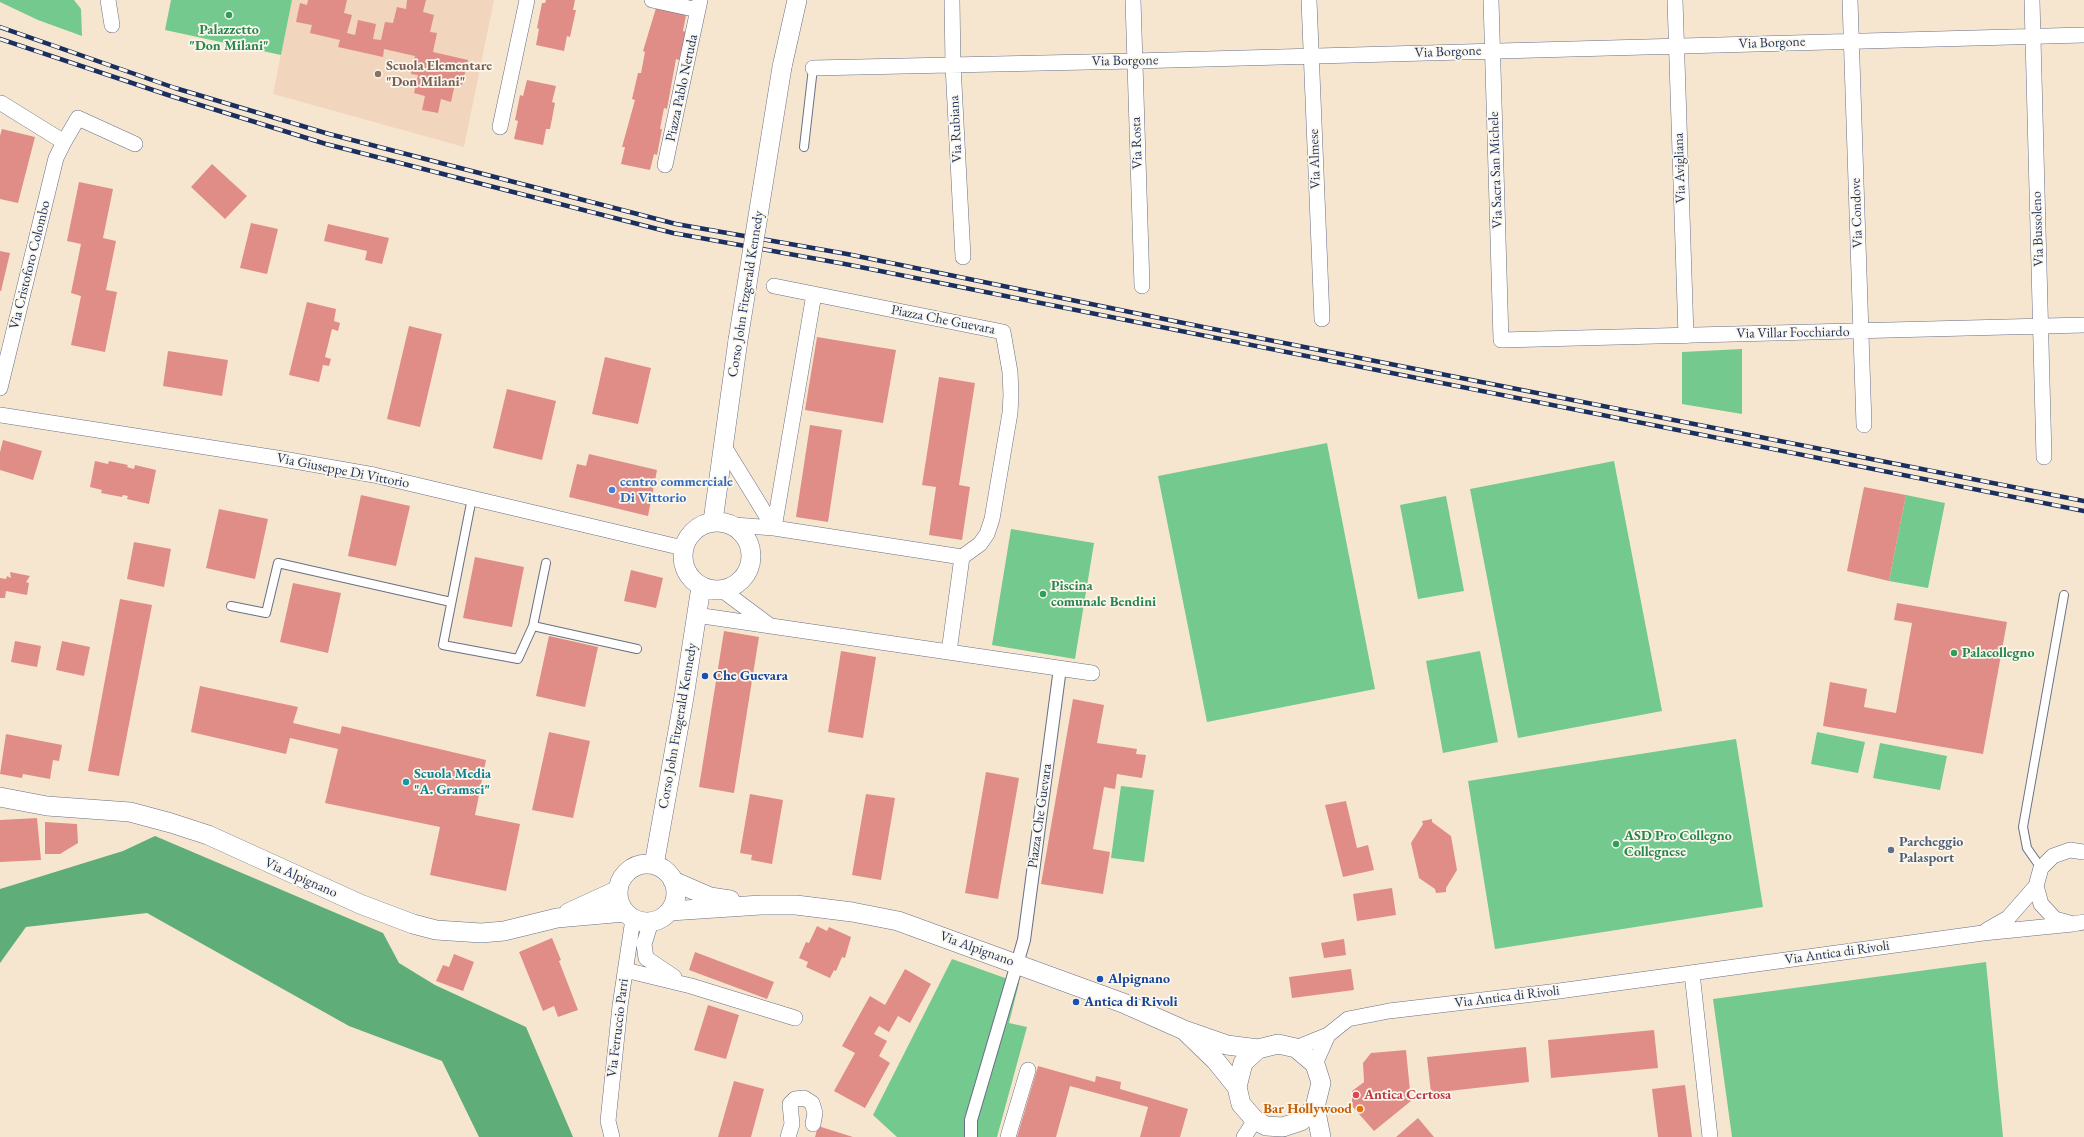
<!DOCTYPE html>
<html>
<head>
<meta charset="utf-8">
<style>
  body { margin:0 }
  canvas { display:block; background:#f6e6d0 }
</style>
</head>
<body>
<canvas width="2084" height="1137"></canvas>
<script>
const ctx = document.querySelector('canvas').getContext('2d');
ctx.lineJoin = 'round';
function fill(path, color) { ctx.fillStyle = color; ctx.fill(path, 'evenodd'); }
const poly = rows => new Path2D(rows.map(r => 'M' + r).join(''));
function trace(path, color, width, dash) { ctx.strokeStyle = color; ctx.lineWidth = width; ctx.lineCap = dash ? 'butt' : 'round'; ctx.setLineDash(dash || []); ctx.stroke(path); }
function label(font, color, halo, rows, align = 'center') {
  ctx.font = font + ' "EB Garamond",serif'; ctx.lineWidth = 3.5; ctx.setLineDash([]); ctx.textBaseline = 'middle'; ctx.strokeStyle = halo; ctx.fillStyle = color; for (const [text, x, y, turn = 0] of rows) {
    ctx.save(); ctx.translate(x, y); ctx.rotate((+turn || 0) * Math.PI / 180); ctx.textAlign = isNaN(turn) ? turn : align; if (halo) ctx.strokeText(text, 0, 0); ctx.fillText(text, 0, 0); ctx.restore();
  }
}
const built = poly([
  [292,0,494,0,464,147,273,94]
]);
const green = poly([
  [0,0,74,0,81,9,82,36,38,20,0,2],
  [171,0,292,0,281,55,165,30],
  [1742,349,1742,414,1682,404,1682,352],
  [1327,443,1375,689,1207,722,1158,476],
  [1614,461,1662,711,1518,738,1470,489],
  [1906,495,1945,503,1928,588,1889,581],
  [1446,496,1464,591,1418,599,1400,505],
  [1011,529,1094,543,1075,659,992,645],
  [1480,651,1498,742,1443,753,1426,661],
  [1817,732,1865,742,1858,773,1811,764],
  [1736,739,1763,907,1495,949,1468,781],
  [1880,743,1947,756,1940,790,1873,778],
  [1121,786,1154,790,1144,862,1111,858],
  [952,959,1019,983,1009,1023,1027,1027,997,1137,897,1137,873,1115],
  [1986,962,2003,1137,1732,1137,1713,999]
]);
const forest = poly([
  [155,836,383,933,399,963,435,985,526,1027,573,1137,479,1137,442,1061,349,1026,147,913,26,927,0,963,0,889,123,851]
]);
const building = poly([
  [308,0,347,0,344,13,352,15,347,33,355,35,358,20,376,24,373,39,381,40,385,22,393,23,397,7,406,9,407,0,426,0,423,12,434,15,430,32,437,33,433,52,468,60,462,85,455,84,451,102,441,99,438,113,422,110,425,96,414,93,418,75,411,74,415,56,384,49,383,57,338,47,340,40,310,33,312,25,296,22,300,3,307,5],
  [546,0,575,0,573,10,576,10,570,37,567,36,564,51,536,45,539,29,537,28,542,3,545,3],
  [656,8,686,15,683,31,686,32,679,60,676,59,667,109,664,108,660,129,662,129,657,155,654,154,650,170,621,164,625,147,622,147,635,100,632,99,638,73,641,73,645,52,643,51],
  [527,80,556,86,552,102,555,103,550,129,546,129,543,145,514,139,518,121,515,120,520,95,523,96],
  [2,129,35,137,18,203,0,199,0,136],
  [212,164,247,196,225,219,191,187],
  [79,182,113,189,103,238,116,241,106,290,117,292,105,352,71,345,81,296,71,293,81,244,67,241],
  [251,223,278,229,267,274,240,268],
  [328,224,389,238,382,264,365,260,367,251,324,241],
  [0,251,10,253,1,291,0,291],
  [307,302,336,309,334,321,340,323,338,331,332,329,325,357,331,359,329,366,323,365,319,382,289,375],
  [409,326,442,334,420,427,387,419],
  [817,337,896,350,883,423,805,410],
  [168,351,228,360,222,396,163,386],
  [605,357,651,368,638,424,592,414],
  [939,377,975,383,959,485,970,487,962,540,929,535,936,487,922,485],
  [507,389,556,401,542,460,493,448],
  [810,425,842,430,828,522,796,517],
  [3,440,42,451,33,480,0,470,0,452],
  [589,454,657,470,648,516,569,497,577,464,586,466],
  [95,461,108,464,109,461,128,465,127,467,134,469,135,465,156,470,149,504,127,499,128,496,123,495,122,497,101,493,102,490,90,487],
  [1864,487,1906,495,1889,581,1847,571],
  [361,495,410,506,396,566,348,556],
  [219,509,268,519,255,579,206,568],
  [134,542,171,549,164,587,127,579],
  [475,557,524,567,512,627,463,618],
  [631,570,663,578,656,608,624,601],
  [10,572,30,576,26,582,29,583,27,595,6,591,5,598,0,598,0,578,6,579,7,576,11,578],
  [293,583,341,593,328,653,280,642],
  [120,599,152,605,119,776,88,771],
  [1897,603,2007,622,1983,754,1823,726,1830,682,1867,689,1864,707,1896,713,1912,623,1894,620],
  [724,631,759,637,734,793,699,787],
  [549,636,598,647,585,707,536,696],
  [15,641,41,646,37,667,11,662],
  [62,641,90,647,84,676,56,670],
  [841,651,876,657,863,738,828,732],
  [200,686,298,707,293,723,340,734,342,726,486,760,475,815,520,824,506,891,430,875,440,827,325,803,338,749,290,738,286,754,191,732],
  [1073,699,1104,705,1097,743,1137,749,1136,754,1146,755,1142,778,1117,774,1115,789,1104,787,1093,849,1110,852,1103,894,1041,884],
  [549,732,590,741,573,818,532,810],
  [6,734,62,745,59,761,53,760,50,779,23,774,22,778,0,774],
  [986,772,1019,778,998,899,965,893],
  [750,794,783,800,772,864,751,860,752,855,740,853],
  [866,794,895,798,881,880,852,875],
  [1346,801,1357,848,1368,845,1374,870,1343,877,1325,805],
  [37,818,41,860,0,862,0,820],
  [1432,819,1432,822,1451,836,1457,870,1446,888,1446,892,1436,893,1435,889,1419,878,1411,843,1423,824,1422,821],
  [45,822,77,824,78,843,60,854,45,854],
  [1392,888,1396,915,1357,921,1353,894],
  [817,926,827,931,829,927,851,937,845,958,842,957,836,971,834,970,830,978,806,967,808,962,799,958,806,942,809,943],
  [552,938,561,960,559,961,578,1010,558,1017,554,1006,543,1011,519,952],
  [1344,939,1346,955,1324,958,1321,943],
  [695,952,774,982,767,999,689,970],
  [454,954,474,962,463,991,436,981,443,965,449,967],
  [905,969,931,984,910,1023,898,1016,889,1032,879,1026,874,1034,887,1041,879,1056,890,1063,865,1108,834,1091,855,1053,842,1046,870,996,885,1005],
  [1351,969,1354,990,1292,998,1289,977],
  [708,1005,739,1015,726,1059,694,1050],
  [1654,1030,1658,1068,1551,1078,1548,1040],
  [1526,1047,1529,1082,1431,1093,1427,1057],
  [1406,1050,1411,1101,1374,1131,1352,1106,1352,1091,1364,1082,1363,1063,1371,1053],
  [1038,1066,1095,1082,1096,1076,1121,1082,1120,1089,1188,1109,1180,1137,1140,1137,1148,1107,1070,1086,1056,1137,1017,1137],
  [734,1081,764,1089,751,1137,718,1137],
  [1685,1085,1692,1137,1658,1137,1652,1089],
  [1418,1118,1434,1137,1396,1137],
  [818,1126,853,1137,815,1137]
]);
const service = poly([
  [804,147,813,68],
  [472,498,443,645,518,659,533,626],
  [546,563,533,626,637,649],
  [231,606,266,613,278,563,451,602],
  [2041,868,2027,848,2023,827,2064,595]
]);
const pedestrian = poly([
  [971,1137,971,1120,1024,940,1060,668]
]);
const minor = poly([
  [108,0,112,25],
  [652,0,698,10],
  [952,0,953,65,963,257],
  [1133,0,1142,286],
  [1309,0,1322,319],
  [1491,0,1501,340,2084,325],
  [1675,0,1686,336],
  [1850,0,1864,425],
  [2032,0,2044,457],
  [813,68,1134,61,2084,35],
  [1,103,64,142],
  [500,127,527,0],
  [665,165,700,0],
  [774,286,1003,332,1010,372,1011,395,1010,413,992,519,987,534,980,544,962,557],
  [0,388,56,158,64,142,78,118,135,144],
  [0,415,283,459,374,475,683,548],
  [723,445,774,528],
  [734,525,774,528,962,557,949,652],
  [774,528,814,294],
  [722,590,769,625],
  [696,615,1092,673],
  [2084,852,2070,850,2053,856,2041,868,2036,886,2041,904,2055,919,2073,924,2084,922],
  [651,922,644,944,646,958,674,977],
  [1987,930,2008,918,2036,886],
  [625,970,691,986,795,1018],
  [1692,973,1710,1137],
  [1296,1048,1328,1035,1348,1019,1389,1011,1559,991,1983,933,2073,924],
  [1315,1064,1328,1035],
  [612,1137,608,1121,620,1006,633,919],
  [788,1137,792,1124,790,1104,795,1099,804,1098,812,1103,815,1113,813,1124],
  [1008,1137,1028,1070],
  [1244,1137,1255,1120]
]);
const tertiary = poly([
  [782,67,797,0],
  [713,521,738,340],
  '683 556a34 34 0 1 1 68 0a34 34 0 1 1-68 0Z',
  [0,797,47,806,130,812,171,823,208,835,360,904,413,924,436,930,481,933,504,931,557,918,625,912],
  '618 893a29 29 0 1 1 58 0a29 29 0 1 1-58 0Z',
  [654,865,684,697,701,587],
  [673,881,710,897,730,900],
  [670,911,761,905,796,905,852,912,898,921,1123,1003,1184,1030,1227,1045,1258,1049,1278,1044,1296,1048,1315,1064,1321,1083,1315,1107,1301,1121,1283,1127,1266,1126,1255,1120,1241,1104,1237,1087,1216,1061,1184,1030],
  [568,913,618,890],
  [1237,1087,1243,1063,1258,1049],
  [1315,1107,1321,1137]
]);
const rail = poly([
  [0,27,175,88,329,134,676,224,847,254,1208,328,2084,501],
  [0,39,171,96,326,144,673,233,845,264,2084,511]
]);
const tertiaryBridge = poly([
  [738,340,782,67]
]);
const markers = [
  [229,15,4,"#2e9e5b"],
  [378,74,4,"#8d6e63"],
  [612,490,4,"#3f7fe0"],
  [1043,594,4,"#2e9e5b"],
  [1954,653,4,"#2e9e5b"],
  [705,676,4,"#1a4fb4"],
  [406,782,4,"#0f9aa8"],
  [1616,844,4,"#2e9e5b"],
  [1891,850,4,"#5c6f8a"],
  [1100,979,4,"#1a4fb4"],
  [1076,1002,4,"#1a4fb4"],
  [1356,1095,4,"#e0444e"],
  [1360,1109,4,"#e8710a"]
];
const leisureNames = [
  ["Palazzetto",229,30,"center"],
  ["\"Don Milani\"",229,46,"center"],
  ["Piscina",1051,586],
  ["comunale Bendini",1051,602],
  ["Palacollegno",1962,653],
  ["ASD Pro Collegno",1624,836],
  ["Collegnese",1624,852]
];
const streetNames = [
  ["Via Borgone",1772,43,-2],
  ["Via Borgone",1448,52,-2],
  ["Via Borgone",1125,61,-1],
  ["Piazza Pablo Neruda",682,88,-78],
  ["Via Rubiana",956,129,-93],
  ["Via Rosta",1137,143,-92],
  ["Via Almese",1315,159,-92],
  ["Via Avigliana",1680,168,-92],
  ["Via Sacra San Michele",1496,170,-92],
  ["Via Condove",1857,213,-92],
  ["Via Bussoleno",2038,229,-92],
  ["Via Cristoforo Colombo",30,265,-76],
  ["Corso John Fitzgerald Kennedy",746,294,-81],
  ["Piazza Che Guevara",943,320,11],
  ["Via Villar Focchiardo",1793,333,-1],
  ["Via Giuseppe Di Vittorio",343,471,11],
  ["Corso John Fitzgerald Kennedy",678,726,-80],
  ["Piazza Che Guevara",1040,816,-82],
  ["Via Alpignano",301,878,24],
  ["Via Alpignano",977,949,20],
  ["Via Antica di Rivoli",1837,953,-8],
  ["Via Antica di Rivoli",1507,997,-7],
  ["Via Ferruccio Parri",618,1028,-83]
];
const educationNames = [
  ["Scuola Elementare",386,66],
  ["\"Don Milani\"",386,82]
];
const shopNames = [
  ["centro commerciale",620,482],
  ["Di Vittorio",620,498]
];
const transitNames = [
  ["Che Guevara",713,676],
  ["Alpignano",1108,979],
  ["Antica di Rivoli",1084,1002]
];
const cultureNames = [
  ["Scuola Media",414,774],
  ["\"A. Gramsci\"",414,790]
];
const serviceNames = [
  ["Parcheggio",1899,842],
  ["Palasport",1899,858]
];
const healthNames = [
  ["Antica Certosa",1364,1095]
];
const foodNames = [
  ["Bar Hollywood",1352,1109]
];
fill(built, '#f1d5bd');
fill(green, '#74c98e');
fill(forest, '#5fad79');
fill(building, '#e08d88');
trace(service, '#686f86', 10);
trace(pedestrian, '#686f86', 14);
trace(minor, '#686f86', 16);
trace(tertiary, '#686f86', 20);
trace(service, '#fff', 8);
trace(pedestrian, '#fff', 12);
trace(minor, '#fff', 15);
trace(tertiary, '#fff', 19);
trace(rail, '#1b2f5e', 4.5);
trace(rail, '#fbf7ec', 3, [9]);
trace(tertiaryBridge, '#686f86', 20, []);
trace(tertiaryBridge, '#fff', 19);
for (const [x, y, r, color] of markers) { const dot = new Path2D(); dot.arc(x, y, r, 0, 2 * Math.PI); ctx.fillStyle = color; ctx.fill(dot); trace(dot, '#fbf7ec', 1.5); }
label('bold 14px', '#27864d', '#fbf7ec', leisureNames, 'left');
label('14px', '#1b2f5e', '#fbf7ec', streetNames);
label('bold 14px', '#785e54', '#fbf7ec', educationNames, 'left');
label('bold 14px', '#366cbe', '#fbf7ec', shopNames, 'left');
label('bold 14px', '#164399', '#fbf7ec', transitNames, 'left');
label('bold 14px', '#0d838f', '#fbf7ec', cultureNames, 'left');
label('bold 14px', '#4e5e75', '#fbf7ec', serviceNames, 'left');
label('bold 14px', '#be3a42', '#fbf7ec', healthNames, 'left');
label('bold 14px', '#c56008', '#fbf7ec', foodNames, 'right');
</script>
</body>
</html>
